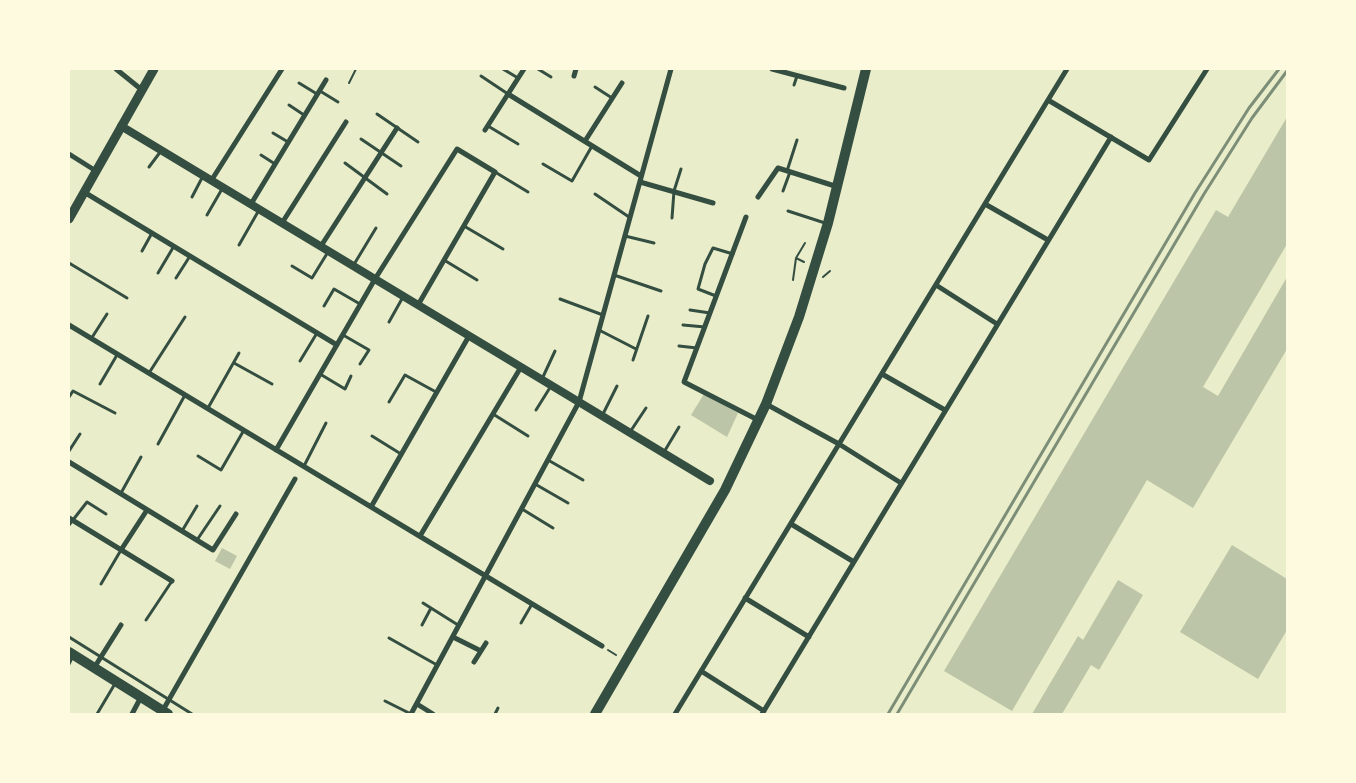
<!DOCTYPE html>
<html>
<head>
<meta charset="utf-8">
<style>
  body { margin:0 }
  #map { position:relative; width:1356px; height:783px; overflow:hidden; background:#e9edc9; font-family:"DM Sans",sans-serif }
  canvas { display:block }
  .frame { position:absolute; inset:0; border:70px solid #fefae0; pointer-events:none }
</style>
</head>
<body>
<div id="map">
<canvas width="1356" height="783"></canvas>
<div class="frame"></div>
</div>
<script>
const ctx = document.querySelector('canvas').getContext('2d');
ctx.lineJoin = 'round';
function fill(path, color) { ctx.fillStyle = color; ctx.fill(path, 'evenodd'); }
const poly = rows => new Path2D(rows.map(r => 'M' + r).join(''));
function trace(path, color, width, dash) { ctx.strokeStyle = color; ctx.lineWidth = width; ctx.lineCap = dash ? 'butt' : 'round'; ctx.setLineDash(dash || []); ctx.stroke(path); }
const building = poly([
  [1287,117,1287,244,1203,387,1218,396,1287,277,1287,349,1193,508,1147,480,1012,711,944,671,1216,210,1228,217],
  [704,394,738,413,727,437,691,415],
  [1232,545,1287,579,1287,630,1258,679,1180,632],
  [222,548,237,556,230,569,215,561],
  [1118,580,1143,595,1099,670,1091,665,1062,714,1032,714,1078,636,1083,640]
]);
const path = poly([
  [349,83,356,69],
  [796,258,804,262],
  [823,277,830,271],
  [793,280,796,258,805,243],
  [608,650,616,655]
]);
const service = poly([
  [503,69,518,78],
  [538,69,551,77],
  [481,76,508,94],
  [299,83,317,94],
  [794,85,797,76],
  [595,87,612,98],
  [320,91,338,102],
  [289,105,304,115],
  [377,114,418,142],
  [488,126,518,144],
  [273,133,288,142],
  [361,139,401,166],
  [261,155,275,164],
  [345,163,387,194],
  [543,164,572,181,592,146],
  [149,167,161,151],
  [787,171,797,140],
  [495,172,528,192],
  [783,191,790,172],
  [595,194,629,217],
  [192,197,203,176],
  [788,211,825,223],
  [207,215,222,189],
  [672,218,674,191,681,169],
  [464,226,503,249],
  [625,236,654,243],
  [239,245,259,210],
  [142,251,152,233],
  [444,260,477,280],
  [69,263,127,298],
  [292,266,312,278,328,252],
  [353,266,376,228],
  [158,273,174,246],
  [614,275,661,291],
  [176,278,190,256],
  [716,296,698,289,705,264,713,248,733,254],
  [560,299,603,315],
  [324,306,334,289,360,304],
  [690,310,710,313],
  [389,322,403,297],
  [683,325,705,327],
  [599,330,636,349],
  [343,335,369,350,360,364],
  [91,339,107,314],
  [679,346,697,348],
  [633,360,648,316],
  [300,361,317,333],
  [234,363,272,384],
  [149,373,185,317],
  [320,374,345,389,351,376],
  [542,379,555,351],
  [100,384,117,355],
  [69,397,73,391,115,413],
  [389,402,405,375,436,392],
  [208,408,239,353],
  [536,410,551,386],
  [493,414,528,436],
  [602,416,617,386],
  [630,432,646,408],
  [372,436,401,454],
  [158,444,185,395],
  [69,451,80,434],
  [664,452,679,427],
  [198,456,221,470,244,430],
  [548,460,583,480],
  [304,466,326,423],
  [535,484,568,503],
  [121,493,141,457],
  [522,509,553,528],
  [69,525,87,502,106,514],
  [182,531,197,506],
  [197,540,220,506],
  [101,584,121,550],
  [423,603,458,625],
  [146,620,172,581],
  [521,623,532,604],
  [422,625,431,608],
  [69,637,192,714],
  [389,638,437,665],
  [69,664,73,656],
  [385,701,411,714],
  [97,714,116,682],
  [495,714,498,708]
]);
const minor = poly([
  [116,69,142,90],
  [772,69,844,88],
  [574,76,576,69],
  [508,94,641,176],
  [1048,100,1067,69],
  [485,130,524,69],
  [585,141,622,83],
  [69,154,96,171],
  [211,181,282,69],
  [640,182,713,203],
  [84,192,337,345],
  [758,197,778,168,838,187],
  [251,204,326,80],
  [985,204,1048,240],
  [746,217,684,382,758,420],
  [282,223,346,122],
  [321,246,397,128],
  [936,285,997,324],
  [69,325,602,646],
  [882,374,945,410],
  [766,404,839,444,901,483],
  [276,450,375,279,457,149,495,172,418,305],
  [69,462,213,550,236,514],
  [371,507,469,336],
  [69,518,172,581],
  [791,524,854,562],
  [420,536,521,367],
  [121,550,147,510],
  [745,598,809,637],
  [453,637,481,651],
  [474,662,486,643],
  [94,668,121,625],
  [701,671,764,711],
  [417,704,433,714],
  [163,710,295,479],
  [132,714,141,697],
  [411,714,579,402,671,69],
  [675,714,1048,100,1149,160,1207,69],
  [762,714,1111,137]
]);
const tertiary = poly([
  [121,126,710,481]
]);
const secondary = poly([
  [69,219,154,69]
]);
const primary = poly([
  [69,652,168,714],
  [595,714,725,490,766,404,799,317,828,223,866,69]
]);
const rail = poly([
  [888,714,1195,193,1249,108,1279,69],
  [897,714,1204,194,1252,118,1287,71]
]);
fill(building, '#bcc5a7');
trace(path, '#344e41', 2);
trace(service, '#344e41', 3);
trace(minor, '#344e41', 5);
trace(tertiary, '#344e41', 8);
trace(secondary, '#344e41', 9);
trace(primary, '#344e41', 10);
trace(rail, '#7c8e77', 3);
</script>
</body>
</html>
